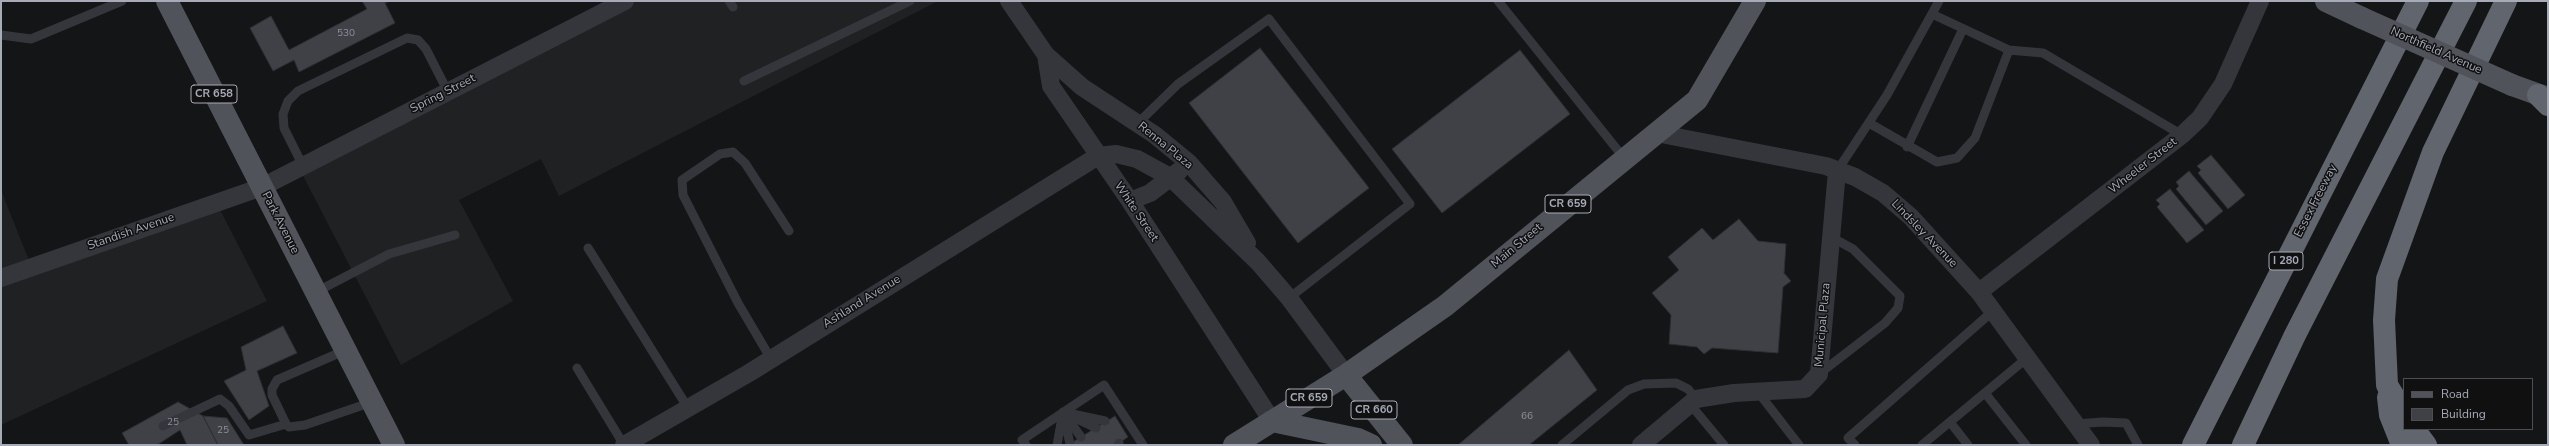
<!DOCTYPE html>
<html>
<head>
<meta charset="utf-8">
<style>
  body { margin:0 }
  #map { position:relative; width:2549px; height:446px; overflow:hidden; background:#141516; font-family:"Nunito Sans",sans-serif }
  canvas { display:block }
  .frame { position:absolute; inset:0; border:2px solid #a6abb7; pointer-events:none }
  .legend { position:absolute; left:2403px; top:378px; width:130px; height:52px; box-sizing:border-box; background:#101011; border:1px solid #4c4e53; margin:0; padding:5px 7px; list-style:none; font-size:12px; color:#a6abb7 }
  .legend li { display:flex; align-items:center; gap:8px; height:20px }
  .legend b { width:20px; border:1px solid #4c4e53 }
</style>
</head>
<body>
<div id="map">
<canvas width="2549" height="446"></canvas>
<div class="frame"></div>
<ul class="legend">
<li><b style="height:5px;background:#51535b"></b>Road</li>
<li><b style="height:11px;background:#404147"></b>Building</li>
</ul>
</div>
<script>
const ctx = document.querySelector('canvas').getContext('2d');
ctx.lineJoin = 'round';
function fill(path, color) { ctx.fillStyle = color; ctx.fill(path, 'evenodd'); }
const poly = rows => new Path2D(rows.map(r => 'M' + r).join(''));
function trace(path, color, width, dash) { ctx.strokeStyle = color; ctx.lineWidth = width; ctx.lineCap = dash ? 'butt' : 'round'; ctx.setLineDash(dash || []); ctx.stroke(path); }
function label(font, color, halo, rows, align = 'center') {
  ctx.font = font + ' "Nunito Sans",sans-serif'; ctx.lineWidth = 3; ctx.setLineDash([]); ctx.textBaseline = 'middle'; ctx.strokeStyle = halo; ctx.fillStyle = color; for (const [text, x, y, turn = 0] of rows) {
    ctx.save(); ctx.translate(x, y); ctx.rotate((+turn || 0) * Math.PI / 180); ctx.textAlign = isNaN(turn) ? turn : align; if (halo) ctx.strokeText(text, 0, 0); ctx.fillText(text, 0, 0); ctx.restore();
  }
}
const built = poly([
  [612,1,938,1,559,196,541,159,459,200,513,301,401,365,298,166],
  [1,190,32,268,216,202,267,301,1,425]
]);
const building = poly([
  [362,1,390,1,385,3,395,23,299,72,294,60,273,71,250,28,271,16,289,50,367,9,362,1],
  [1260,48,1369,188,1298,243,1189,103,1260,48],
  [1520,50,1570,114,1442,213,1392,149,1520,50],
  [2211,155,2245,195,2228,209,2198,173,2201,170,2197,166,2211,155],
  [2189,171,2223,211,2206,225,2176,189,2179,186,2176,182,2189,171],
  [2170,189,2204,230,2187,243,2157,207,2160,204,2156,200,2170,189],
  [1739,219,1758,241,1786,244,1784,273,1791,281,1783,287,1778,353,1712,348,1704,354,1697,347,1669,344,1671,315,1652,293,1679,270,1668,257,1702,228,1713,240,1739,219],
  [283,326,297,353,257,371,269,406,249,420,224,381,246,370,241,347,283,326],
  [1569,350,1597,390,1529,445,1458,445,1569,350],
  [178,402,203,416,218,445,187,445,180,430,157,445,129,445,122,433,178,402],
  [203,416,227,418,244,445,218,445,203,416],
  [1115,416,1128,437,1116,445,1068,445,1115,416]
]);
const service = poly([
  [729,1,733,7],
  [1498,1,1624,158],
  [1932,14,2009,50,2043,53,2182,135],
  [1,35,31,39,122,1],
  [744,81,910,1],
  [1869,123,1937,162,1957,158,1975,138,2009,50],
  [1137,124,1178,84,1269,19,1410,204,1289,298],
  [1907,147,1963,29],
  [303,166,284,128,283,114,288,101,298,91,407,38,418,40,426,49,448,92],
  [1837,171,1887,95,1939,1],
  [588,248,688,408],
  [316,292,389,254,455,235],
  [346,350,277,380,272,389,272,395,286,424,289,427,305,425,372,402],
  [771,359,738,303,683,195,682,180,720,154,733,152,745,163,789,231],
  [577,368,624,445],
  [1819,374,1885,323,1898,308,1900,296,1853,249,1831,237],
  [1758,392,1799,445],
  [1985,393,2026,445],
  [1690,404,1724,445],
  [1063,412,1105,421],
  [1065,415,1081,437],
  [1064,417,1070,444],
  [1077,419,1096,428],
  [1950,422,1968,445],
  [2076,424,2102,422,2126,423,2138,445],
  [163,426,220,399,229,406,249,435,286,424],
  [1026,445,1022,440,1104,385,1143,445],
  [1057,445,1063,412],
  [1118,445,1119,443],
  [1562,445,1628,390,1644,384,1676,383,1688,389,1696,399],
  [1855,445,1848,438,1993,311],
  [1922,445,2027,358]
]);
const minor = poly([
  [1009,1,1046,55,1051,86,1130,201,1272,421],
  [1046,55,1082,87,1155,135,1189,163,1223,202,1247,243],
  [1656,133,1826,166,1855,177,1883,193,1911,217,1979,292,2091,445],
  [1130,201,1150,193,1179,171],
  [1,278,262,187,625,1],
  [1979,292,2182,135,2200,118,2223,84,2260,1],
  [624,445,749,373,1098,156,1116,154,1137,159,1170,177,1258,262,1289,298,1346,375],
  [1641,445,1696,399,1734,393,1805,389,1819,374,1837,171]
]);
const primary = poly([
  [167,1,394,445],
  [2326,1,2362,18],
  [2512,85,2548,98],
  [1346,375,1402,445],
  [1272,421,1358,439,1371,445],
  [1234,445,1346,375,1445,306,1697,100,1755,1]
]);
const motorway = poly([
  [2538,95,2548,105],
  [2388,397,2390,415,2402,445],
  [2404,413,2387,385,2384,320,2387,279,2433,152,2506,1],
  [2414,429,2426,445],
  [2193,445,2418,1],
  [2243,445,2295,335,2466,1]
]);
const primaryBridge = poly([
  [2362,18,2512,85]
]);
const numberNames = [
  ["530",346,34],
  ["66",1527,417],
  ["25",173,423],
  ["25",223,431]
];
const shields = [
  [214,94,46],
  [1568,204,46],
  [2286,261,34],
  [1309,398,46],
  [1374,410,46]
];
const shieldNames = [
  ["CR 658",214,94],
  ["CR 659",1568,204],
  ["I 280",2286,261],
  ["CR 659",1309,398],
  ["CR 660",1374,410]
];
const streetNames = [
  ["Northfield Avenue",2436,51,24],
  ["Spring Street",443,94,-27],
  ["Renna Plaza",1165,146,39],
  ["Wheeler Street",2143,166,-38],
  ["Essex Freeway",2316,201,-63],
  ["White Street",1136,212,56],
  ["Park Avenue",280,223,63],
  ["Standish Avenue",131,232,-19],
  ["Lindsley Avenue",1924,234,46],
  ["Main Street",1517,246,-40],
  ["Ashland Avenue",862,302,-32],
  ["Municipal Plaza",1823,325,-85]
];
fill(built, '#202123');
fill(building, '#404147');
trace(building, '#2e2e33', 1);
trace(service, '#35363c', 9);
trace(minor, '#35363c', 18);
trace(primary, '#51535b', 22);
trace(motorway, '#61656d', 22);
trace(primaryBridge, '#51535b', 22);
label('10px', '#8c909b', null, numberNames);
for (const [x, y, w] of shields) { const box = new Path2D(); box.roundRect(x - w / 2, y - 9, w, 18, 3); ctx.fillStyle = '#101011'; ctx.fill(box); trace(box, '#a6abb7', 1); }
label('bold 11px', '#a6abb7', null, shieldNames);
label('12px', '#a6abb7', '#101011', streetNames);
</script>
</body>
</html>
